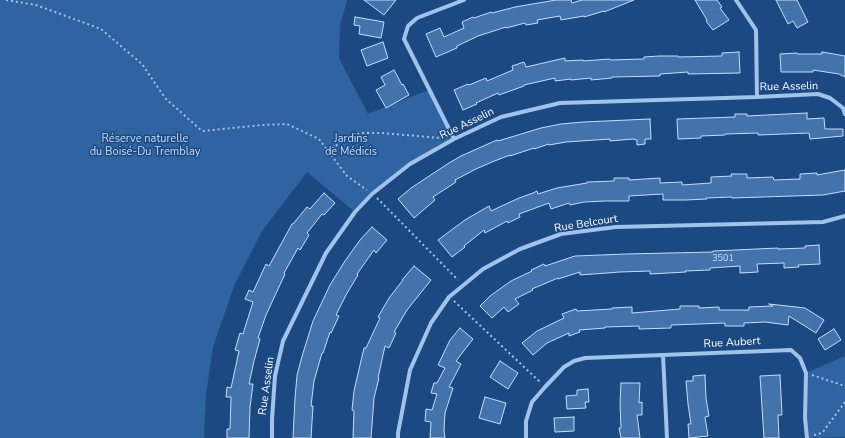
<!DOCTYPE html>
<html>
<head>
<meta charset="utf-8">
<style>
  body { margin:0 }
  canvas { display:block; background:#1c4982 }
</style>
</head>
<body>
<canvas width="845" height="438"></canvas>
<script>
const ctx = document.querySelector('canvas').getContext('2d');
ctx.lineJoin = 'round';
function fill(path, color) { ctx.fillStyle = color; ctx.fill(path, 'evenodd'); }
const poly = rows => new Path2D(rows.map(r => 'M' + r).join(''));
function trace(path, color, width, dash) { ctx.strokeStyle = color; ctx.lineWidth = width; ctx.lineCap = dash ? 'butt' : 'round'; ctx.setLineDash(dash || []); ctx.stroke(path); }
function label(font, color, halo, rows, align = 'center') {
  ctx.font = font + ' "Nunito Sans",sans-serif'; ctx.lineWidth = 3; ctx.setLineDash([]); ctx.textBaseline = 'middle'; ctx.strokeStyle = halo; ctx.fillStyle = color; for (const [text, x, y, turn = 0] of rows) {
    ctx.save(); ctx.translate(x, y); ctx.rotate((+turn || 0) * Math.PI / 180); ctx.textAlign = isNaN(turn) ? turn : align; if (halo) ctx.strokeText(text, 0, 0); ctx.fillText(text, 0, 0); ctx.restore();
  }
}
const green = poly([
  [0,0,347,0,340,26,339,58,368,114,429,90,454,139,410,164,372,194,355,212,307,172,262,231,234,286,213,347,206,394,204,438,0,438],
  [845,356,845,437,807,438,806,373]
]);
const building = poly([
  [364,0,396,0,384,15,364,0],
  [556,0,571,0,572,3,582,0,634,0,604,12,604,11,584,17,584,16,561,20,560,16,537,20,538,23,526,25,525,23,506,28,506,27,478,36,457,46,457,48,436,57,426,34,440,28,444,37,464,28,462,22,473,17,474,18,491,12,492,13,515,7,556,0],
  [695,0,717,0,722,7,720,8,729,20,713,30,706,21,707,20,695,0],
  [776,0,797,0,808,22,797,28,793,21,788,24,776,0],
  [355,17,384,22,381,38,359,34,360,26,354,25,355,17],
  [383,42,388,58,367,66,361,50,383,42],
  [739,52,740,73,688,74,688,72,660,74,660,76,612,77,612,78,591,80,591,78,571,80,571,79,555,81,555,78,524,85,524,86,499,95,498,93,476,103,477,104,463,110,454,90,468,84,469,85,486,78,487,81,513,70,512,66,524,62,526,67,565,58,565,61,583,60,583,61,610,59,610,60,644,59,644,57,659,56,678,56,678,57,722,56,722,53,739,52],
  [822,52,845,56,845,77,839,74,813,70,813,72,781,72,780,54,797,53,797,54,822,54,822,52],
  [394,70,402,85,403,84,409,95,386,108,376,90,385,85,381,77,394,70],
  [807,113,807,119,824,118,825,129,843,129,843,136,810,139,809,133,758,135,758,133,725,134,725,135,701,136,701,138,678,139,677,119,735,117,735,114,747,114,747,116,807,113],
  [650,119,651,139,645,139,645,144,637,145,637,140,633,139,610,141,610,139,566,142,549,145,549,144,534,149,534,148,510,156,510,155,492,162,476,169,455,180,456,182,433,197,435,200,414,218,398,199,411,188,449,163,461,156,497,140,498,141,541,128,561,124,583,122,650,119],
  [845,170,845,191,823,195,732,198,732,197,706,198,707,199,686,200,663,200,663,194,629,196,629,201,604,201,584,202,570,205,569,203,551,209,549,203,519,214,520,217,508,223,507,221,485,233,484,230,464,246,465,247,452,257,438,240,465,220,489,206,491,211,519,198,533,193,537,191,538,194,557,188,587,183,587,182,614,181,614,178,629,178,629,180,660,178,660,183,682,182,682,185,711,183,711,177,732,176,731,174,747,174,747,178,773,177,774,180,800,179,800,174,817,173,817,175,845,170],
  [324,193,335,203,324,215,322,214,307,233,309,235,300,250,298,248,284,273,285,274,266,315,258,338,260,339,254,361,249,384,253,384,250,407,249,438,227,438,227,429,230,429,231,397,226,397,227,387,231,388,239,351,235,350,240,333,243,334,253,302,245,299,249,290,253,292,266,264,269,266,292,224,293,224,307,207,310,209,324,193],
  [372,227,387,240,376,253,374,250,357,274,358,275,346,295,336,315,339,316,331,333,330,332,323,353,322,353,314,381,311,406,313,406,311,438,293,438,295,398,297,376,297,375,303,353,313,321,330,285,345,261,360,240,372,227],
  [819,245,820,264,798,265,799,267,784,268,784,263,757,264,758,272,740,273,740,266,710,268,710,270,685,271,686,272,650,274,650,271,620,272,580,275,580,272,558,279,558,278,532,289,533,290,515,299,519,304,508,312,504,307,492,318,480,306,490,296,511,281,532,271,531,270,544,264,545,266,575,256,626,254,713,252,713,251,778,248,778,249,805,248,805,246,819,245],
  [414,266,431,280,407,310,394,332,396,333,389,348,385,346,378,378,379,378,374,398,371,438,353,438,354,411,352,410,354,391,364,348,366,348,380,318,378,317,389,298,403,280,402,280,414,266],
  [769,304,805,308,824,320,816,333,789,316,788,325,765,322,744,323,744,326,725,326,725,323,671,325,671,328,639,329,639,326,605,327,605,328,579,330,580,332,569,336,569,333,547,343,533,355,522,343,537,331,564,318,562,314,576,309,577,311,612,309,612,308,632,307,632,313,680,309,680,306,699,306,699,308,719,307,719,310,749,310,749,307,773,306,769,304],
  [460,328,473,339,456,361,461,364,449,387,453,388,445,413,444,430,445,438,430,438,431,422,425,421,426,409,432,410,437,394,431,393,434,383,437,383,445,368,438,365,450,340,460,328],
  [834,329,841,340,825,350,818,339,834,329],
  [500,361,518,373,508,389,490,377,500,361],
  [705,375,706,398,709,416,705,417,708,436,689,438,688,424,691,424,688,404,686,381,693,381,693,376,705,375],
  [780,375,782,415,778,415,779,438,764,438,760,376,780,375],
  [621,383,640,383,639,403,642,402,642,415,637,415,640,438,621,438,619,428,621,428,620,403,621,383],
  [588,389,589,402,585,402,586,408,567,409,566,396,577,395,577,390,588,389],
  [485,397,506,403,500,424,479,418,485,397],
  [574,417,574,431,555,432,554,418,574,417]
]);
const path = poly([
  [6,0,36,5,101,29,142,64,165,98,202,131,263,125,287,124,319,139,347,176,367,190],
  [328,152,348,136,363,133,381,133,441,138],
  [377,198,458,280],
  [454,301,540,382],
  [812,375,845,386],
  [814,435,822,433,845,402]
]);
const street = poly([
  [736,0,756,30,757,97],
  [454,139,404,39,408,26,417,18,464,0],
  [663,355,667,438],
  [272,438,272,419,275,376,283,341,326,253,355,212,372,194,410,164,454,139,501,117,560,103,757,97,818,94,830,98,843,108,845,114],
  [398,438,398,433,410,370,431,323,449,297,483,269,520,249,561,234,616,227,823,222,845,216],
  [526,438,526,421,532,402,545,387,564,367,574,361,585,358,791,350,800,358,806,373,805,418,807,438]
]);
const numberNames = [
  ["3501",723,259]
];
const streetNames = [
  ["Rue Asselin",789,87,-1],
  ["Rue Asselin",467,124,-26],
  ["Rue Belcourt",586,224,-9],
  ["Rue Aubert",732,343,-3],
  ["Rue Asselin",267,386,-82]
];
const parkNames = [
  ["Réserve naturelle",145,139],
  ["du Boisé-Du Tremblay",145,152],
  ["Jardins",351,139],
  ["de Médicis",351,152]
];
fill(green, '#2f63a1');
fill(building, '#4473ab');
trace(building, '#c5dcf8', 1);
trace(path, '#a1c2ea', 2, [2, 3]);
trace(street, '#a1c2ea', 4);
label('9px', '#d0dcea', null, numberNames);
label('11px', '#fff', '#1c4982', streetNames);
label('11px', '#c5dcf8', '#1c4982', parkNames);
</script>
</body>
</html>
